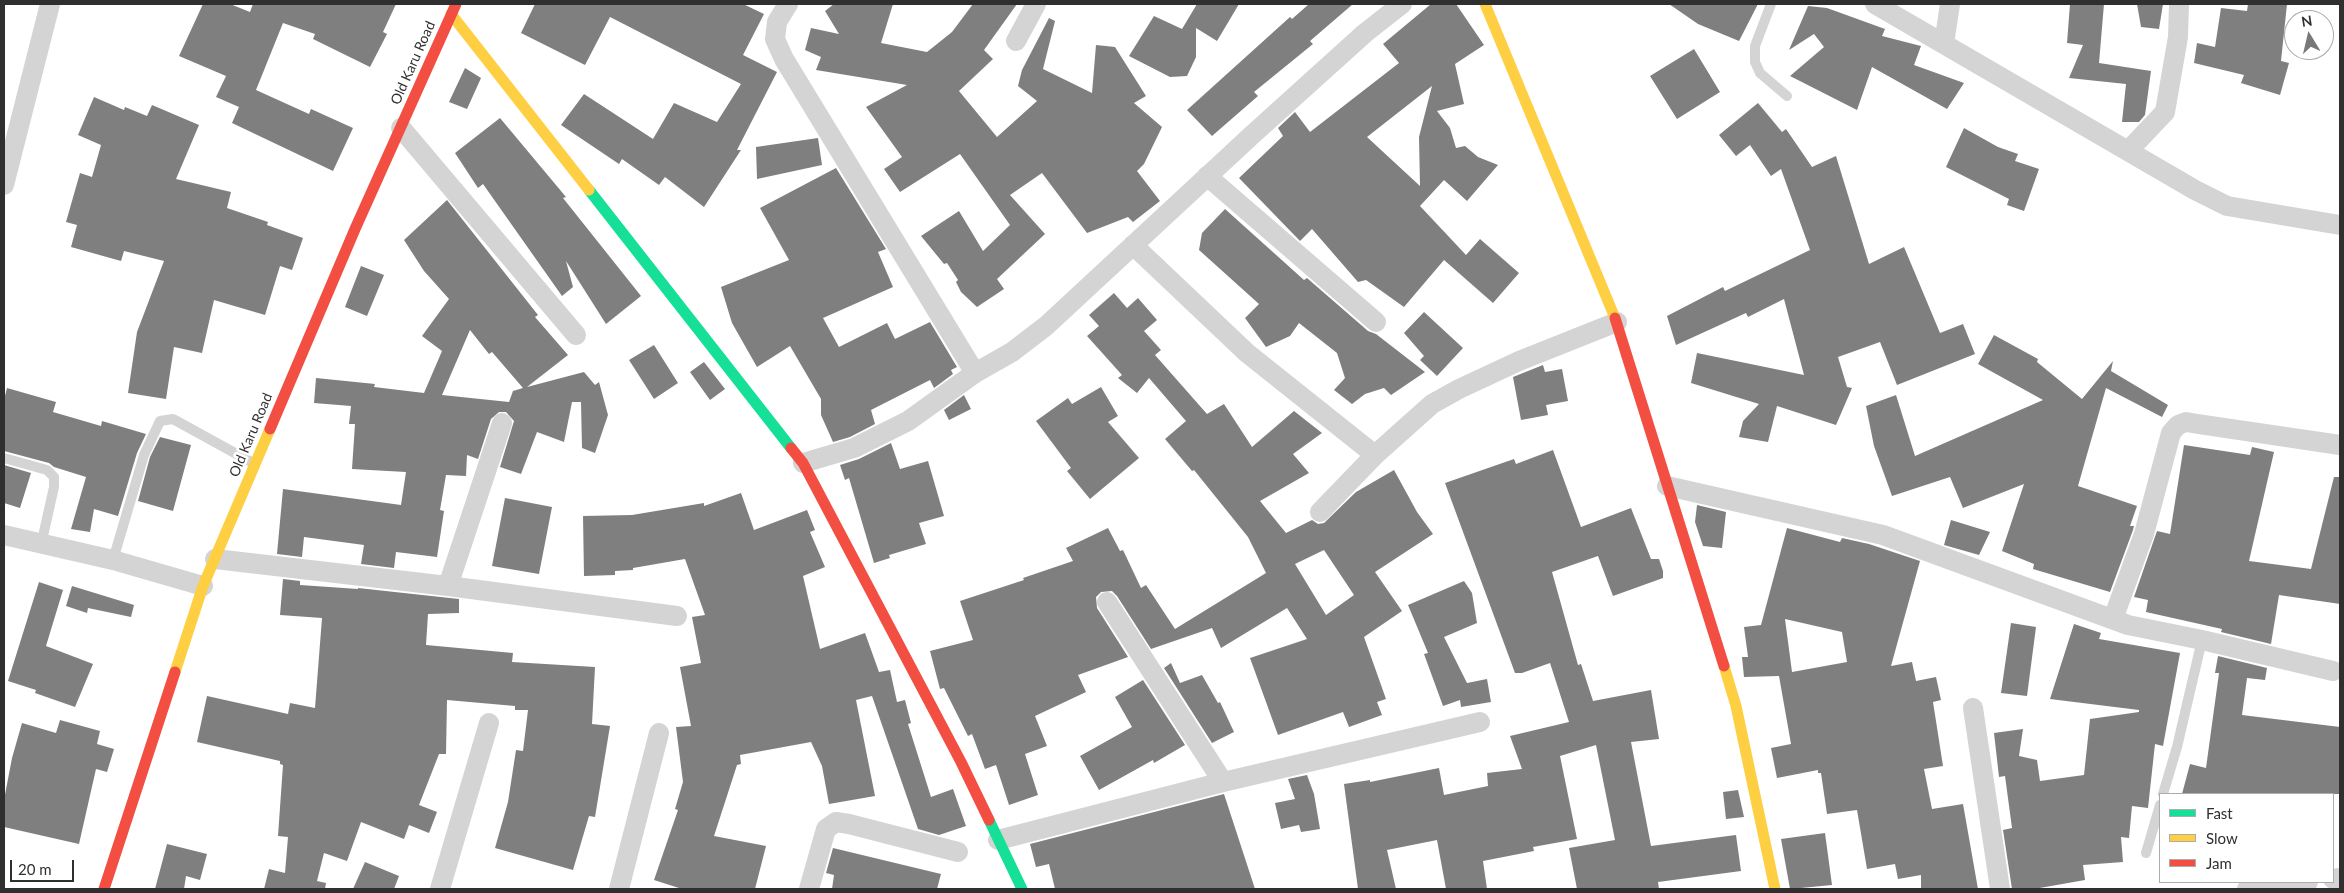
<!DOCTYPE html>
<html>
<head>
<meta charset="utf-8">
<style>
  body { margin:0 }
  #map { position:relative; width:2344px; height:893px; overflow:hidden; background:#fff; font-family:Lato,sans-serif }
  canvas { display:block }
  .frame { position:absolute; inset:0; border:5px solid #2f2f2f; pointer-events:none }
  .legend { position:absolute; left:2159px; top:793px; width:175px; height:90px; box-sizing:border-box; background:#fff; border:1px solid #acacac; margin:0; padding:6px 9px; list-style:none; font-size:15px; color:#2f2f2f }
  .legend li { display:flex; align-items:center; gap:10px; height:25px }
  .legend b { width:25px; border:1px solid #acacac }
  .north { position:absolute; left:2284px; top:10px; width:50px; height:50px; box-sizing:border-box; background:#fff; border:1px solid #acacac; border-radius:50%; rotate:351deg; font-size:14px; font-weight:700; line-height:20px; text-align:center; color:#2f2f2f }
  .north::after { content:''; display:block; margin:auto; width:18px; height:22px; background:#787878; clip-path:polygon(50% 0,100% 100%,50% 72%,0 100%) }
  .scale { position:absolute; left:10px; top:860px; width:64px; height:22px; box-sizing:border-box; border:2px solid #2f2f2f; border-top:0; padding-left:6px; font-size:15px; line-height:18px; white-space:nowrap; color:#2f2f2f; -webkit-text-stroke:4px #fff; paint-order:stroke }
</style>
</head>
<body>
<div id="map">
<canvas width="2344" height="893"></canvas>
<div class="frame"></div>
<ul class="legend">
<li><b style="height:6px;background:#16e098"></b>Fast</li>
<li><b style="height:6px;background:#ffcf43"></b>Slow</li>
<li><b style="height:6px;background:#f24e42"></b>Jam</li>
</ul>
<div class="north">N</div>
<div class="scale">20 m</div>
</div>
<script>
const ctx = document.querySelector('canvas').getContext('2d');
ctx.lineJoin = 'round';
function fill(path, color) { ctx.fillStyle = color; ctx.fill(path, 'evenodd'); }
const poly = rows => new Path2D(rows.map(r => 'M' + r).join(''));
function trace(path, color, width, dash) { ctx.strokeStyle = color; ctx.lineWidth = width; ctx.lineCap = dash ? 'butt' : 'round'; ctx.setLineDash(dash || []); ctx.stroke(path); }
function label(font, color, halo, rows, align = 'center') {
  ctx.font = font + ' Lato,sans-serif'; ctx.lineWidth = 5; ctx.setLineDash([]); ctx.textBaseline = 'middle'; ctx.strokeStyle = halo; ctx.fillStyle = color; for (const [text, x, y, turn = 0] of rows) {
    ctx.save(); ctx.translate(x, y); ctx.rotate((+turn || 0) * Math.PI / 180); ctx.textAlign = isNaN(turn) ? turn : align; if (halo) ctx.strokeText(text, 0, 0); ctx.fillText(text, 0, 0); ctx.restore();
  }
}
const building = poly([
  [203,4,230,4,250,12,253,4,396,4,383,32,387,34,370,67,313,39,315,34,283,23,256,90,309,114,311,109,353,128,333,171,232,123,239,107,216,97,226,76,179,56],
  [535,4,743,4,764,14,743,55,777,72,737,150,741,150,704,207,665,177,659,185,622,159,619,164,561,125,584,94,653,139,674,103,717,122,741,84,610,17,585,65,521,33],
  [834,4,893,4,881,43,927,52,952,32,973,4,1017,4,984,50,993,59,959,91,997,137,1037,101,1018,86,1022,70,1049,18,1055,21,1043,69,1092,93,1096,45,1115,47,1146,96,1134,103,1162,127,1144,164,1137,171,1160,201,1133,222,1128,217,1087,233,1042,173,1010,195,1045,234,997,279,1004,289,977,307,961,292,956,282,958,280,947,263,944,264,921,236,959,211,983,251,1010,225,960,154,900,192,884,169,902,157,866,107,907,85,816,70,821,57,805,50,811,28,839,34,825,11],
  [1197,4,1239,4,1217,41,1196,28,1196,57,1187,76,1170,77,1129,56,1154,16,1182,29],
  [1309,4,1353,4,1310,41,1313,44,1254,92,1258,96,1212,136,1187,110,1290,17,1292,19],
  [1431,4,1456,4,1484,45,1455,64,1464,104,1437,111,1450,128,1456,148,1465,146,1478,157,1498,165,1467,201,1444,180,1420,206,1466,255,1480,239,1519,273,1493,303,1444,260,1404,307,1366,280,1358,282,1312,229,1300,241,1239,178,1283,136,1278,128,1295,112,1310,132,1399,63,1383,44],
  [1432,86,1419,137,1420,186,1367,137],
  [1669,4,1758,4,1739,41,1698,24],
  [2070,4,2104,4,2099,63,2151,71,2145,115,2139,122,2122,122,2126,84,2069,78,2083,45,2067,43],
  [2137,4,2163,4,2159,29,2141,27],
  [2248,4,2287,4,2281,61,2289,63,2280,95,2241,83,2244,75,2194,63,2197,43,2215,47,2221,8,2247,11],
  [1808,6,1827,8,1885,29,1882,36,1921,46,1914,65,1964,83,1947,109,1872,67,1857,110,1790,76,1824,47,1814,34,1789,50],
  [1694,49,1720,92,1677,119,1650,76],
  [465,68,481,78,467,109,449,102],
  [94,97,124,110,125,107,147,116,152,105,199,125,176,179,231,192,227,208,268,222,267,225,303,238,292,270,280,266,265,315,214,300,202,353,174,347,166,399,128,393,137,332,164,261,124,251,121,261,71,247,77,225,66,222,80,173,92,177,101,145,78,135],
  [1758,103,1782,132,1786,129,1812,167,1836,156,1869,264,1904,247,1940,333,1963,324,1975,354,1897,385,1880,342,1838,357,1847,387,1852,388,1836,425,1777,406,1768,442,1739,437,1743,421,1759,404,1691,383,1697,353,1804,375,1784,299,1748,317,1746,313,1676,345,1667,316,1723,287,1725,291,1810,250,1781,169,1771,176,1750,145,1736,156,1719,135],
  [500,118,566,197,563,198,641,296,606,324,566,261,573,287,562,296,483,184,478,188,455,153],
  [1964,128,1998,147,2018,154,2015,161,2039,169,2024,211,2007,205,2009,199,1946,167],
  [818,138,822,165,757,179,756,147],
  [836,168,886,249,878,252,893,287,823,318,839,347,887,323,895,339,930,322,957,367,951,370,953,374,934,388,930,380,871,410,875,424,850,437,833,442,821,415,821,399,790,346,757,367,732,323,721,287,789,260,760,208],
  [447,200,538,315,535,317,568,355,527,387,584,372,595,385,599,382,608,415,595,453,582,448,581,402,572,402,564,442,537,432,521,474,500,467,514,421,506,412,499,412,491,419,478,459,467,455,466,476,446,475,440,510,444,511,437,557,396,552,394,568,361,564,364,545,304,537,302,557,277,554,283,489,401,505,406,472,352,469,355,424,349,424,351,406,314,403,316,378,375,384,374,387,424,393,442,351,422,336,449,299,424,271,404,240],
  [470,330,489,354,492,352,523,388,513,391,509,402,442,395],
  [1225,209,1304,280,1307,278,1368,331,1376,334,1425,372,1391,395,1384,388,1365,394,1352,404,1334,390,1345,378,1337,353,1299,323,1290,336,1266,347,1245,318,1259,304,1199,250,1202,233],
  [361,266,384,275,367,316,345,307],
  [1114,293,1127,308,1138,298,1157,320,1144,331,1161,350,1155,355,1207,414,1224,404,1252,447,1294,411,1322,433,1293,454,1309,473,1260,501,1286,533,1312,520,1318,524,1324,523,1356,492,1394,470,1417,512,1433,534,1375,572,1402,611,1364,637,1386,699,1377,702,1382,715,1349,727,1343,712,1278,735,1250,658,1307,639,1287,608,1221,648,1212,628,1151,649,1117,596,1112,591,1101,592,1096,597,1097,608,1128,657,1078,675,1086,692,1035,716,1047,746,1025,754,1038,795,1009,805,996,765,985,769,972,734,968,736,944,688,940,689,930,651,973,640,960,601,1024,580,1023,578,1073,561,1066,548,1108,528,1120,551,1123,550,1141,588,1146,585,1175,629,1266,573,1248,537,1194,470,1192,471,1165,439,1186,421,1149,378,1137,393,1118,378,1122,375,1087,336,1099,326,1089,315],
  [1324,550,1354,595,1326,615,1295,564],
  [1424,312,1463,348,1437,376,1420,360,1424,356,1404,333],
  [1994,335,2038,359,2037,362,2082,399,2113,361,2111,371,2168,405,2162,417,2106,388,2078,486,2137,506,2130,526,2134,526,2133,530,2110,592,2033,569,2034,564,2002,551,2024,484,1963,508,1950,477,1892,496,1874,446,1866,406,1896,395,1915,456,2043,400,1978,364],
  [654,345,678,383,654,399,629,360],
  [704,362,725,389,710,400,690,372],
  [1543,365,1545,372,1562,369,1568,401,1546,405,1548,415,1521,420,1513,377],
  [1101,387,1118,416,1108,422,1139,458,1090,499,1067,471,1071,468,1036,421,1068,398,1072,404],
  [7,388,56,402,53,412,101,426,102,421,146,434,137,453,118,516,94,509,90,532,71,529,86,477,54,467,49,463,4,451,4,400],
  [964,395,971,409,949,420,944,410],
  [160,437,191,445,173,511,138,501,150,457],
  [891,443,900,469,928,461,944,516,919,523,926,544,889,555,890,558,874,563,849,478,845,480,840,465,859,459],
  [2184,445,2250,455,2252,447,2274,452,2249,561,2311,569,2334,477,2340,477,2340,604,2279,595,2271,644,2221,632,2222,629,2146,612,2148,600,2134,597,2157,531,2170,534],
  [1553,450,1581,527,1631,508,1651,559,1659,559,1663,571,1663,578,1613,596,1598,556,1552,572,1578,665,1581,664,1593,701,1651,690,1659,739,1631,742,1651,846,1736,835,1741,871,1658,882,1659,889,1577,889,1569,848,1615,840,1596,745,1560,756,1577,839,1533,847,1534,851,1483,861,1487,889,1446,889,1437,840,1387,850,1396,889,1358,889,1344,784,1370,780,1370,782,1439,768,1444,795,1488,786,1487,773,1522,769,1510,736,1569,722,1550,663,1522,673,1515,673,1445,483,1514,459,1516,464],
  [4,465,31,473,20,508,4,503],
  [741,493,754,530,807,510,815,530,810,532,825,567,803,576,820,649,865,633,879,672,890,670,897,702,905,700,911,723,908,724,931,797,953,789,966,826,939,835,918,829,872,696,856,700,875,796,829,804,822,766,811,742,740,755,741,764,737,765,714,836,766,846,755,889,682,889,654,880,678,810,675,809,683,782,676,727,691,726,680,667,701,663,692,617,705,615,685,559,633,568,633,570,615,571,615,575,584,576,583,516,632,515,704,503,704,506],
  [505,498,552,507,539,574,492,566],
  [1697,505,1726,512,1722,548,1703,546,1695,522],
  [1951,520,1990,532,1979,555,1944,545],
  [1787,528,1840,542,1842,538,1869,544,1920,561,1891,666,1912,662,1916,681,1936,677,1941,700,1933,702,1943,766,1924,769,1932,809,1963,804,1978,889,1921,889,1921,875,1898,879,1895,864,1867,869,1857,810,1827,814,1821,773,1818,773,1818,770,1777,778,1771,748,1791,744,1779,676,1744,677,1742,657,1748,657,1744,627,1761,625],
  [1785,619,1842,632,1847,662,1792,672],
  [283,579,300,581,300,585,358,589,358,588,459,599,459,613,428,614,426,645,513,653,512,662,595,667,592,724,610,726,595,817,589,816,573,870,495,848,508,802,516,750,523,751,528,710,515,710,515,706,447,700,446,754,439,754,419,805,437,812,429,833,409,825,404,839,361,822,347,861,324,853,317,881,326,883,325,889,264,889,269,869,285,873,288,837,278,836,283,765,280,764,280,761,197,742,207,696,288,714,290,703,315,708,322,618,280,615],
  [1464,581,1472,593,1477,623,1444,637,1467,683,1487,679,1491,702,1461,707,1460,700,1443,706,1424,654,1428,653,1408,605],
  [39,582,63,590,46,646,93,664,75,707,35,693,36,690,8,681],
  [72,586,134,605,131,617,88,608,87,613,66,606],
  [2011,623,2036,627,2027,696,2001,693],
  [2074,624,2101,633,2099,639,2180,653,2163,746,2155,744,2148,808,2132,806,2129,838,2121,837,2123,862,2083,865,2085,880,2034,889,2012,889,2003,830,2012,828,2005,776,1999,777,1994,733,2023,729,2019,756,2037,760,2040,781,2084,775,2090,719,2139,712,2139,710,2050,699],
  [2218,656,2267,668,2265,680,2247,678,2242,715,2340,727,2340,794,2182,794,2190,764,2206,768,2219,673,2215,673],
  [1171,663,1180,683,1202,675,1218,703,1220,702,1234,732,1212,743,1164,668],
  [1143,680,1185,745,1154,763,1153,760,1099,790,1080,756,1132,727,1115,697],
  [60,720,100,731,97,744,114,749,107,772,96,769,79,844,4,827,4,800,12,758,22,723,56,733],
  [1307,775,1314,794,1320,829,1301,832,1299,825,1281,829,1275,803,1295,799,1288,779],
  [1738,790,1744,817,1726,819,1723,792],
  [1224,794,1255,889,1055,889,1049,864,1036,867,1030,844],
  [1825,833,1832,885,1790,889,1781,839],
  [167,844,207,854,200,880,186,876,184,889,155,889],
  [833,848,941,874,937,889,832,889,834,875,826,873],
  [365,862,399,876,394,889,353,889]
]);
const lane = poly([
  [1771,4,1755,46,1755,62,1760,73,1787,96],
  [4,458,47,470,54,477,54,487,41,545],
  [113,560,144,455,160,421,173,419,253,463],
  [2163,794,2177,747,2202,640],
  [2146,853,2160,805]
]);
const street = poly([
  [788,4,777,22,775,39,784,59,975,373],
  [1875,4,2195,190,2227,206,2340,225],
  [1016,41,1036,4],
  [1944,44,1950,4],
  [401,128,576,335],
  [2128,151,2165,112,2178,37,2179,4],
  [1207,176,1376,322],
  [4,185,50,4],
  [1133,245,1247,353,1375,455],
  [803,463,854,448,908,421,975,373,1012,352,1046,326,1252,135,1365,33,1402,4],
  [1667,486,1883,535,2128,625,2202,640,2333,671],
  [1320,512,1375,455,1432,404,1459,389,1519,361,1617,322],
  [4,535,113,560,203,586],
  [215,559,448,586,677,616],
  [448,586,502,423],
  [1107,602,1223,782],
  [2113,619,2144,534,2171,433,2178,425,2186,422,2198,424,2340,445],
  [1973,708,2000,889],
  [998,840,1223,782,1480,722],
  [2333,879,2340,878],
  [440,889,489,723],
  [619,889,659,733],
  [809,889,826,829,836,822,849,824,958,852],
  [2247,889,2308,882]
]);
const fast = poly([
  [589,190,791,448],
  [989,820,1022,889]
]);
const slow = poly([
  [1485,4,1615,318],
  [451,14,589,190],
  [1724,666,1736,706,1775,889],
  [175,672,203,586,270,429]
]);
const jam = poly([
  [1615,318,1724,666],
  [270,429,355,229,456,4],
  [791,448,803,463,961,762,989,820],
  [104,889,175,672]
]);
const streetNames = [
  ["Old Karu Road",413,63,-66],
  ["Old Karu Road",251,435,-67]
];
fill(building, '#7f7f7f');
trace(lane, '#d4d4d4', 10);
trace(street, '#d4d4d4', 20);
trace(fast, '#16e098', 11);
trace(slow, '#ffcf43', 11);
trace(jam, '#f24e42', 11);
label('14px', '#2f2f2f', '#fff', streetNames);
</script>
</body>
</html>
